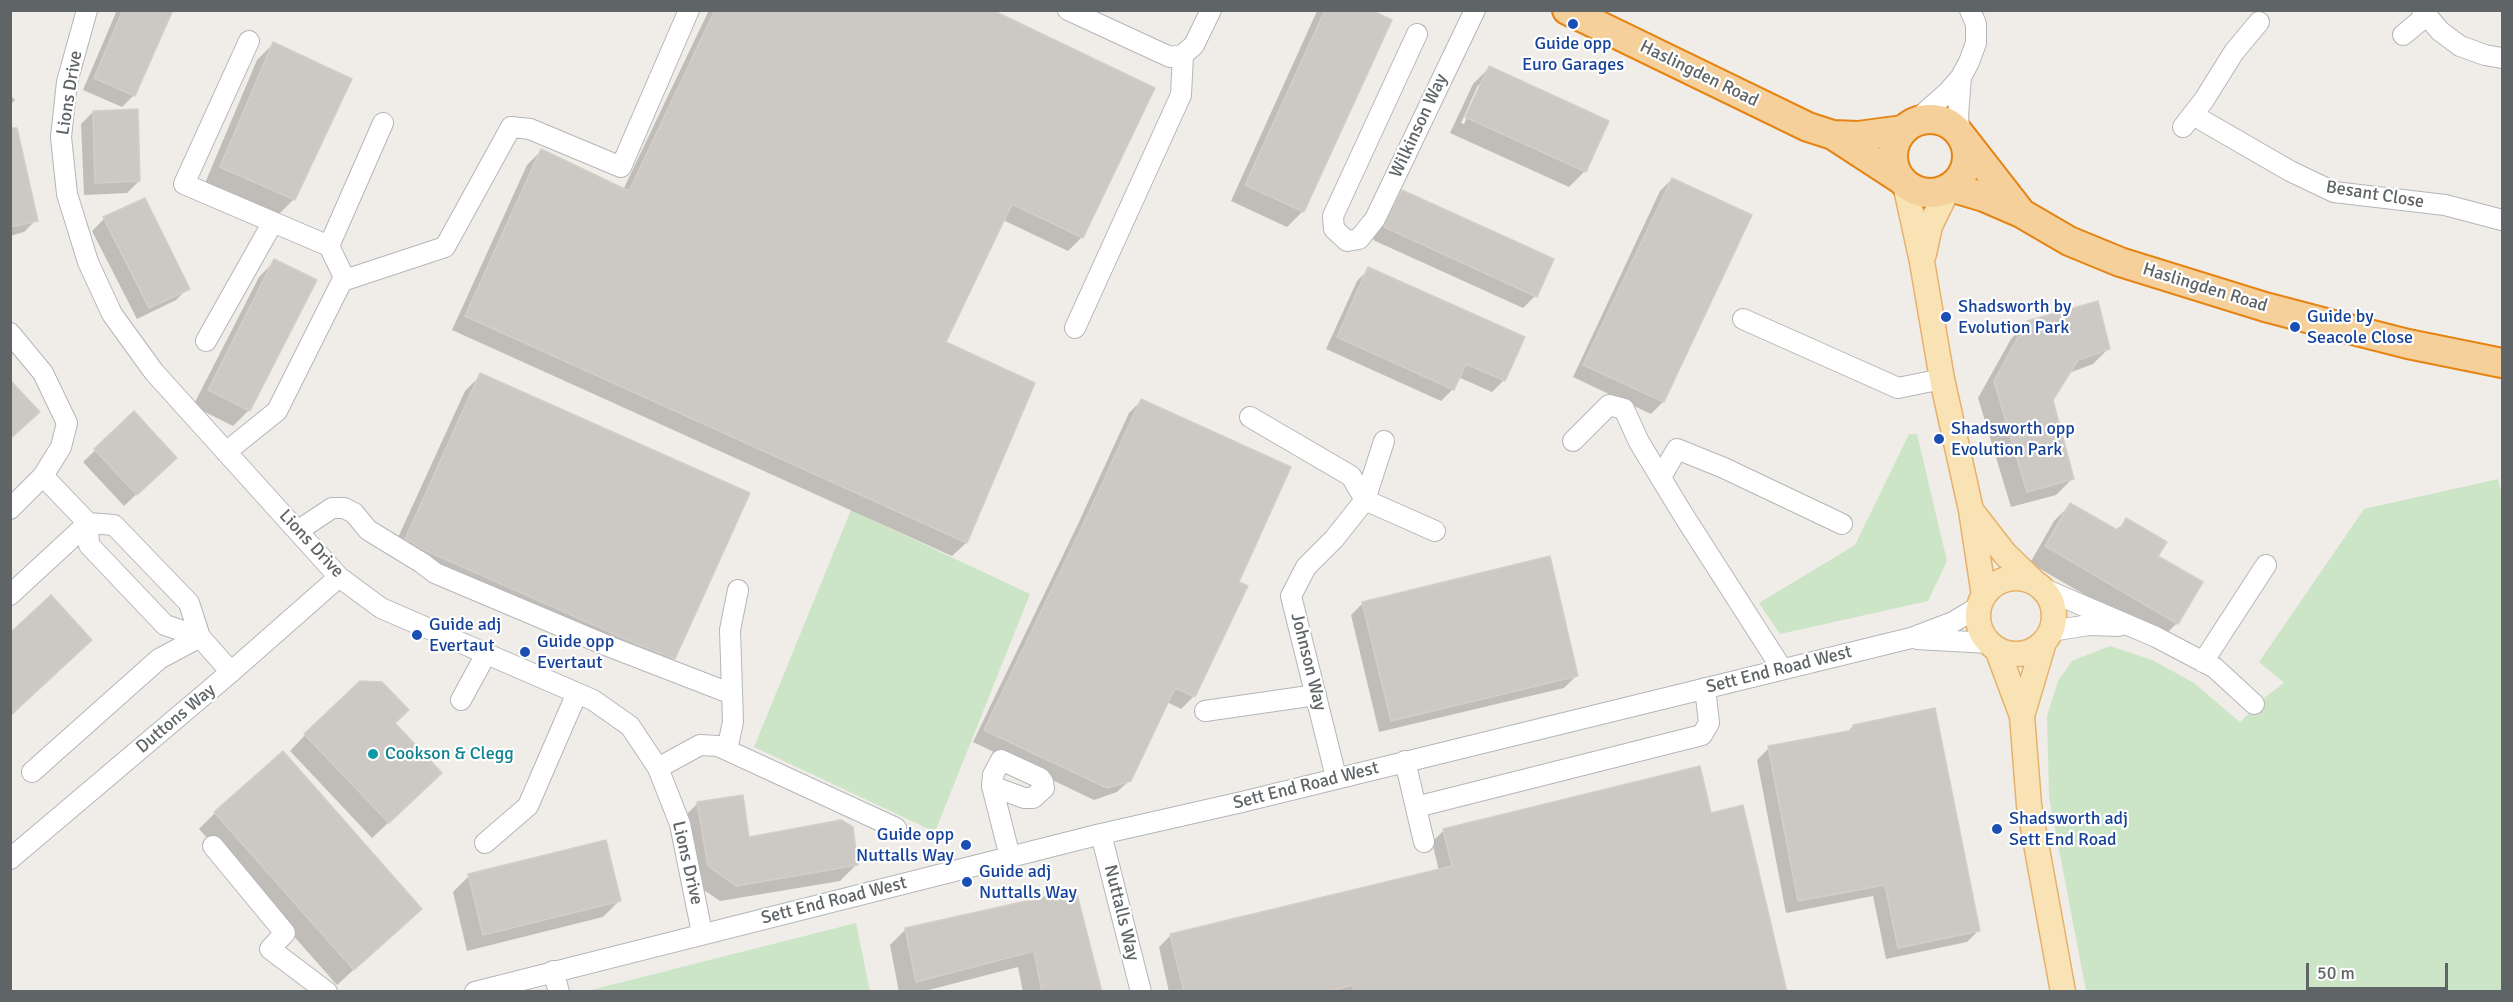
<!DOCTYPE html>
<html>
<head>
<meta charset="utf-8">
<style>
  body { margin:0 }
  #map { position:relative; width:2513px; height:1002px; overflow:hidden; background:#f0ede8; font-family:Signika,sans-serif }
  canvas { display:block }
  .frame { position:absolute; inset:0; border:12px solid #5f6467; pointer-events:none }
  .scale { position:absolute; left:2306px; top:963px; width:142px; height:27px; box-sizing:border-box; border:3px solid #5f6467; border-top:0; padding-left:8px; font-size:18px; line-height:21px; white-space:nowrap; color:#5f6467; -webkit-text-stroke:4px #fff; paint-order:stroke }
</style>
</head>
<body>
<div id="map">
<canvas width="2513" height="1002"></canvas>
<div class="frame"></div>
<div class="scale">50 m</div>
</div>
<script>
const ctx = document.querySelector('canvas').getContext('2d');
ctx.lineJoin = 'round';
function fill(path, color) { ctx.fillStyle = color; ctx.fill(path, 'evenodd'); }
const poly = rows => new Path2D(rows.map(r => 'M' + r).join(''));
function trace(path, color, width, dash) { ctx.strokeStyle = color; ctx.lineWidth = width; ctx.lineCap = dash ? 'butt' : 'round'; ctx.setLineDash(dash || []); ctx.stroke(path); }
function label(font, color, halo, rows, align = 'center') {
  ctx.font = font + ' Signika,sans-serif'; ctx.lineWidth = 4.5; ctx.setLineDash([]); ctx.textBaseline = 'middle'; ctx.strokeStyle = halo; ctx.fillStyle = color; for (const [text, x, y, turn = 0] of rows) {
    ctx.save(); ctx.translate(x, y); ctx.rotate((+turn || 0) * Math.PI / 180); ctx.textAlign = isNaN(turn) ? turn : align; if (halo) ctx.strokeText(text, 0, 0); ctx.fillText(text, 0, 0); ctx.restore();
  }
}
const green = poly([
  [1909,434,1917,434,1947,561,1928,601,1780,634,1759,603,1855,545],
  [2498,479,2502,495,2502,991,2086,991,2049,797,2047,716,2058,681,2072,661,2110,646,2152,660,2194,683,2240,722,2268,695,2284,683,2259,662,2364,509],
  [851,510,1030,594,935,832,754,747],
  [856,923,870,991,587,991]
]);
const shadow = poly([
  [117,10,171,10,134,95,122,107,83,90],
  [709,10,989,10,1082,237,1068,251,1003,220,944,343,1033,384,966,543,952,556,452,330,527,165,541,151,623,190],
  [1367,10,1303,211,1287,227,1231,201,1317,11],
  [273,44,294,199,278,215,205,183,257,60],
  [1489,68,1585,171,1569,187,1450,133,1473,84],
  [1478,85,1482,85,1464,124,1461,123],
  [10,95,15,100,10,105],
  [93,112,139,181,127,193,84,195,81,124],
  [10,154,36,220,24,232,10,236],
  [1672,179,1750,216,1663,402,1651,414,1573,377,1660,191],
  [1402,192,1535,296,1523,308,1373,240,1390,204],
  [144,200,188,288,176,300,137,319,92,231,104,219],
  [275,261,249,410,233,426,193,406,259,277],
  [1369,269,1504,380,1492,392,1458,377,1453,389,1441,401,1326,349,1357,281],
  [2028,322,2109,348,2093,364,2069,373,2052,400,2072,479,2056,495,2011,507,1978,398,2011,339],
  [481,375,674,658,658,674,616,658,390,555,465,391],
  [1141,401,1237,582,1246,586,1193,697,1181,709,1167,702,1130,780,1117,792,1094,800,973,742,1078,524,1129,413],
  [134,413,163,469,124,506,83,462],
  [2070,505,2115,531,2127,520,2156,557,2177,623,2161,639,2030,563,2054,521],
  [1363,603,1577,675,1564,688,1379,732,1351,615],
  [1853,726,1979,930,1967,942,1886,959,1873,896,1786,913,1757,760,1769,748,1847,733],
  [305,735,424,789,372,838,290,751],
  [698,803,748,839,856,865,840,881,720,901,692,882,682,819],
  [215,813,420,909,337,985,199,829],
  [1710,815,1786,992,1169,992,1159,947,1171,935,1439,871,1432,842,1444,830],
  [469,876,619,901,603,917,467,951,453,892],
  [1075,892,1100,992,1023,992,1018,967,921,992,899,992,890,945,906,929]
]);
const building = poly([
  [123,10,173,10,135,96,94,78,123,10],
  [715,10,992,10,1155,88,1083,238,1012,204,946,342,1035,383,967,543,465,316,541,149,629,191,715,10],
  [1325,10,1371,10,1392,20,1304,212,1245,185,1325,10],
  [273,42,352,79,295,200,220,167,273,42],
  [1489,66,1609,121,1586,172,1465,117,1489,66],
  [138,109,140,181,95,183,93,111,138,109],
  [10,128,17,128,38,221,10,227,10,128],
  [1672,178,1752,215,1664,402,1583,365,1672,178],
  [1402,190,1554,259,1537,297,1384,227,1402,190],
  [145,198,190,289,149,308,103,217,145,198],
  [274,259,317,280,250,411,208,390,274,259],
  [1368,267,1525,337,1505,381,1466,364,1454,390,1337,337,1368,267],
  [2098,301,2110,349,2078,360,2053,400,2074,479,2027,492,1994,381,2027,321,2098,301],
  [480,373,750,493,675,659,632,642,418,547,405,539,480,373],
  [10,380,40,412,10,439,10,380],
  [1141,399,1291,467,1239,582,1248,586,1195,697,1175,688,1131,781,1107,788,984,730,1090,510,1141,399],
  [134,411,177,458,137,495,94,449,134,411],
  [2070,503,2119,531,2126,518,2167,542,2158,556,2203,582,2178,624,2045,546,2070,503],
  [1550,556,1578,676,1391,721,1362,602,1550,556],
  [51,595,92,640,10,716,10,633,51,595],
  [360,681,382,682,409,710,395,723,442,773,389,823,304,734,360,681],
  [1935,708,1980,931,1898,948,1885,885,1798,901,1768,746,1854,730,1853,725,1935,708],
  [283,751,422,909,354,970,214,812,283,751],
  [1700,766,1711,813,1743,805,1787,992,1354,992,1353,985,1327,992,1184,992,1170,934,1452,866,1443,829,1700,766],
  [743,795,749,837,841,820,853,827,858,865,736,886,708,866,697,802,743,795],
  [606,840,621,901,483,935,468,874,606,840],
  [1076,890,1102,992,1042,992,1034,951,916,982,905,928,1076,890]
]);
const minor = poly([
  [87,10,67,82,61,137,67,194,88,262,112,314,154,372,339,577,381,608,593,700,630,726,658,768,680,824,702,933],
  [1068,10,1170,57,1183,55,1194,45,1211,10],
  [2422,10,2440,31,2460,46,2485,55,2502,58],
  [1417,34,1333,216,1334,229,1347,241,1359,239,1375,219,1475,10],
  [2403,35,2426,16],
  [249,41,184,184,329,246],
  [2193,115,2290,171,2334,192,2445,205,2502,220],
  [1913,123,1948,92,1961,77,1969,62,1976,43,1976,24,1970,10],
  [2183,127,2204,100,2234,52,2259,22],
  [1960,135,1958,116,1961,77],
  [329,246,383,123],
  [342,281,445,247,511,127,530,129,621,167,689,10],
  [1743,319,1898,388,1942,379],
  [1075,328,1181,95,1183,55],
  [10,333,43,373,67,423,61,447,43,476,10,509],
  [206,341,273,222],
  [1250,417,1351,476,1365,500,1435,531],
  [1573,441,1609,405,1624,409,1639,442,1684,516,1782,669],
  [226,452,277,411,344,277,329,246],
  [43,476,88,523,114,525,189,603,200,637,231,672],
  [1661,477,1677,449,1724,468,1842,524],
  [88,523,89,545,165,625,200,637],
  [299,530,332,508,344,508,354,513,368,530,422,563,435,573,608,646,732,694],
  [2042,588,2156,637,2215,668,2254,704],
  [10,595,88,523],
  [2051,631,2089,625,2119,626],
  [1917,639,1989,643],
  [2203,662,2266,565],
  [461,700,486,654],
  [1205,711,1316,695],
  [727,750,733,722,730,630,738,590],
  [1405,761,1424,842],
  [658,768,700,745,718,746,896,828],
  [32,772,159,659,200,637],
  [1336,777,1291,596,1306,567,1334,539,1365,500,1384,441],
  [992,786,1024,798,1033,798,1044,788,1043,782,1040,778,1001,760,993,775,992,786,1010,857],
  [1416,807,1702,735,1709,723,1705,688],
  [1101,834,1141,992],
  [485,843,528,806,577,693],
  [213,846,285,933,270,949,327,992],
  [10,859,231,672,339,577],
  [553,971,559,992],
  [475,992,1101,834,1242,802,1911,638,1953,622,1980,606]
]);
const major = poly([
  [1905,184,1922,262,1942,379,1971,510,1984,596],
  [1924,254,1930,226,1948,189],
  [1974,514,2005,554,2034,582],
  '1978 616a38 38 0 1 1 76 0a38 38 0 1 1-76 0Z',
  [1997,649,2022,716,2029,805,2063,992],
  [2022,716,2044,642]
]);
const highway = poly([
  [1567,10,1808,127,1833,135,1902,180],
  '1893 156a37 37 0 1 1 74 0a37 37 0 1 1-74 0Z',
  [1833,135,1858,136,1903,130],
  [1963,138,2019,210],
  [1950,187,1984,197,2021,213,2069,241,2120,262,2265,307,2345,328,2408,344,2502,363]
]);
const markers = [
  [1573,24,6,"#1a4fb4"],
  [1946,317,6,"#1a4fb4"],
  [2295,327,6,"#1a4fb4"],
  [1939,439,6,"#1a4fb4"],
  [417,635,6,"#1a4fb4"],
  [525,652,6,"#1a4fb4"],
  [373,754,6,"#0f9aa8"],
  [1997,829,6,"#1a4fb4"],
  [966,845,6,"#1a4fb4"],
  [967,882,6,"#1a4fb4"]
];
const transitNames = [
  ["Guide opp",1573,44,"center"],
  ["Euro Garages",1573,65,"center"],
  ["Shadsworth by",1958,307],
  ["Evolution Park",1958,328],
  ["Guide by",2307,317],
  ["Seacole Close",2307,338],
  ["Shadsworth opp",1951,429],
  ["Evolution Park",1951,450],
  ["Guide adj",429,625],
  ["Evertaut",429,646],
  ["Guide opp",537,642],
  ["Evertaut",537,663],
  ["Shadsworth adj",2009,819],
  ["Sett End Road",2009,840],
  ["Guide opp",954,835,"right"],
  ["Nuttalls Way",954,856,"right"],
  ["Guide adj",979,872],
  ["Nuttalls Way",979,893]
];
const streetNames = [
  ["Haslingden Road",1699,74,26],
  ["Lions Drive",70,93,-81],
  ["Wilkinson Way",1419,126,-65],
  ["Besant Close",2375,195,9],
  ["Haslingden Road",2205,288,17],
  ["Lions Drive",311,544,47],
  ["Johnson Way",1308,662,76],
  ["Sett End Road West",1779,670,-14],
  ["Duttons Way",176,719,-40],
  ["Sett End Road West",1306,786,-14],
  ["Lions Drive",687,863,77],
  ["Sett End Road West",834,901,-14],
  ["Nuttalls Way",1121,913,76]
];
const cultureNames = [
  ["Cookson & Clegg",385,754]
];
fill(green, '#cce5c7');
fill(shadow, '#0003');
fill(building, '#ccc8c4');
trace(building, '#d4cec7', 1.5);
trace(minor, '#b3b6b9', 22);
trace(major, '#e6b16b', 27);
trace(highway, '#e58313', 32);
trace(minor, '#fff', 20);
trace(major, '#f9e3b4', 24);
trace(highway, '#f5d09a', 28);
for (const [x, y, r, color] of markers) { const dot = new Path2D(); dot.arc(x, y, r, 0, 2 * Math.PI); ctx.fillStyle = color; ctx.fill(dot); trace(dot, '#fff', 2); }
label('18px', '#164399', '#fff', transitNames, 'left');
label('18px', '#5f6467', '#fff', streetNames);
label('18px', '#0d838f', '#fff', cultureNames, 'left');
</script>
</body>
</html>
